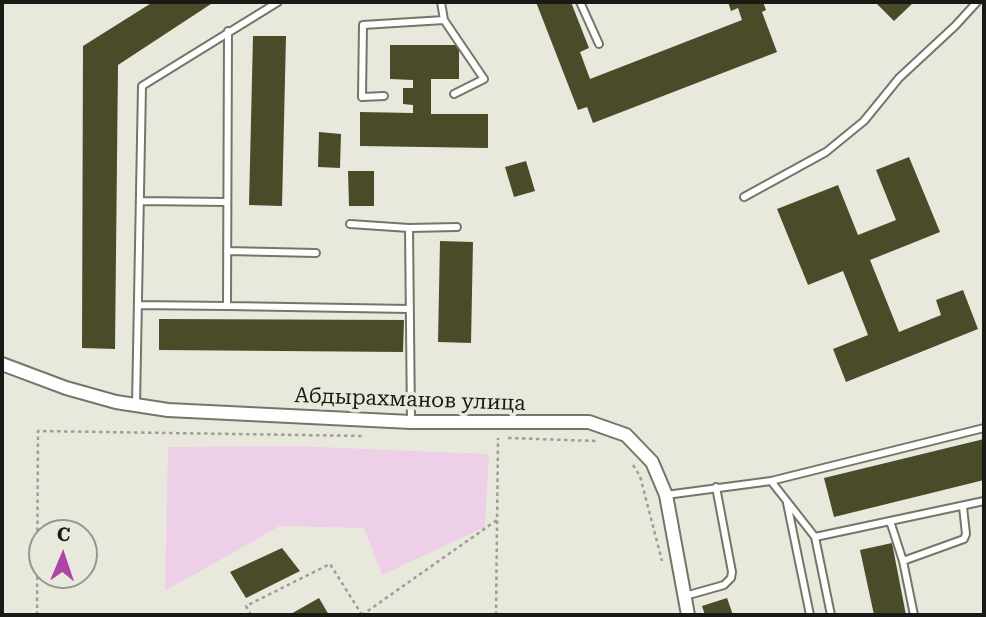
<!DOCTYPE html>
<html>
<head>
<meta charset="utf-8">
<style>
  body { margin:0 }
  #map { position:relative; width:986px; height:617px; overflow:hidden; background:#e8e9dc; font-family:"Roboto Serif",serif }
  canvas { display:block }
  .frame { position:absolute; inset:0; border:4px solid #191a15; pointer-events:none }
  .north { position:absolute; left:28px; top:519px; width:70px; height:70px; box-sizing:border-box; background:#e8e9dc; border:2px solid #95968c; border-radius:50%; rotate:2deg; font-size:19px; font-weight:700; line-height:28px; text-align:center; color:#191a15 }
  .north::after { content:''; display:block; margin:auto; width:24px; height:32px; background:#ae44a5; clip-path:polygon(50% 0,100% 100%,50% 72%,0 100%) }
</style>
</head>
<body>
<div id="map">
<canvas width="986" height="617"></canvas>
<div class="frame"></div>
<div class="north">С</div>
</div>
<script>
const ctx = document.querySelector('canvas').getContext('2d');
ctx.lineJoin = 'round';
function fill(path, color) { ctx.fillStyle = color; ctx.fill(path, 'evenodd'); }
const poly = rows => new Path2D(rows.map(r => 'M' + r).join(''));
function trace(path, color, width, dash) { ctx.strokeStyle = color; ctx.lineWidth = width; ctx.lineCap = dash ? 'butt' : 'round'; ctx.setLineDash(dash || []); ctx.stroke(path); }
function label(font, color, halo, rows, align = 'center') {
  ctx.font = font + ' "Roboto Serif",serif'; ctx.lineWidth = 7; ctx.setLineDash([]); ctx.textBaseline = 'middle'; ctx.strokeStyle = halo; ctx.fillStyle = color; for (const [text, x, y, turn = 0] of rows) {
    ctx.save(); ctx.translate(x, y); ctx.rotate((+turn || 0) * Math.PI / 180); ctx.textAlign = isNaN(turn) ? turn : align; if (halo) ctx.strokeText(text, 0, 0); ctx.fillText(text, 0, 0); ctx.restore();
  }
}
const green = poly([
  [294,446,489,454,485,527,382,575,364,528,280,526,165,591,168,447]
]);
const building = poly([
  [153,2,214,2,118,65,115,349,82,348,83,46],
  [536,2,571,2,589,48,580,52,590,79,742,20,738,8,731,11,728,2,763,2,766,10,762,12,777,52,593,123,587,107,578,110],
  [875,2,914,2,894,21],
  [253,36,286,36,282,206,249,205],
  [390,45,459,45,459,79,431,79,431,114,488,114,488,148,360,146,360,112,413,113,413,105,403,104,403,88,413,88,413,80,390,79],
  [319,132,341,134,340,168,318,167],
  [909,157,940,232,870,260,899,332,941,315,936,300,963,290,978,329,846,382,833,349,868,335,843,271,808,285,777,209,838,185,858,235,896,220,876,170],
  [526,161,535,191,514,197,505,167],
  [348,171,374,171,374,206,349,206],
  [440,241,473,242,471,343,438,342],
  [159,319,404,320,403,352,159,350],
  [984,439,984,480,834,517,824,478],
  [892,543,906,615,874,615,860,550],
  [282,548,300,571,246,598,230,572],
  [319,598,329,615,289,615],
  [727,598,733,615,705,615,702,606]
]);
const path = poly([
  [508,438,596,441],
  [633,465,640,476,662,561],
  [37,615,38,431,365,436],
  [251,615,246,606,330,564,362,615],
  [362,615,497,520],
  [496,615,498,438]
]);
const service = poly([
  [441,2,444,20,484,79,454,94],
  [580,2,599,44],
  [384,96,362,97,363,25,444,20],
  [744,197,826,152,864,121,899,78,955,26,977,2],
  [140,201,227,202],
  [350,224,409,228,411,422],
  [409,228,457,227],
  [227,251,316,253],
  [138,305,227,306,228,31],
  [227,306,410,309],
  [136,405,142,86,278,2],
  [771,481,984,428],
  [666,495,771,481,815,537,984,501],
  [787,503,810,615],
  [890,521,903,561,914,615],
  [815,537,831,615],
  [903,561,964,539,966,534,963,507],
  [685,596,724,585,731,578,732,572,716,487]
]);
const minor = poly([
  [2,364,66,388,116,402,168,410,411,422,589,422,626,435,652,462,666,495,688,615]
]);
const streetNames = [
  ["Абдырахманов улица",410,400,2]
];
fill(green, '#edd0e8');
fill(building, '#4a4b29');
trace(service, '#75756a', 10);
trace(minor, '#75756a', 16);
trace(path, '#9d9e94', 2.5, [3.5, 3.5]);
trace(service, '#fff', 6);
trace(minor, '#fff', 12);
label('21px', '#191a15', '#e8e9dc', streetNames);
</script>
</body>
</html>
